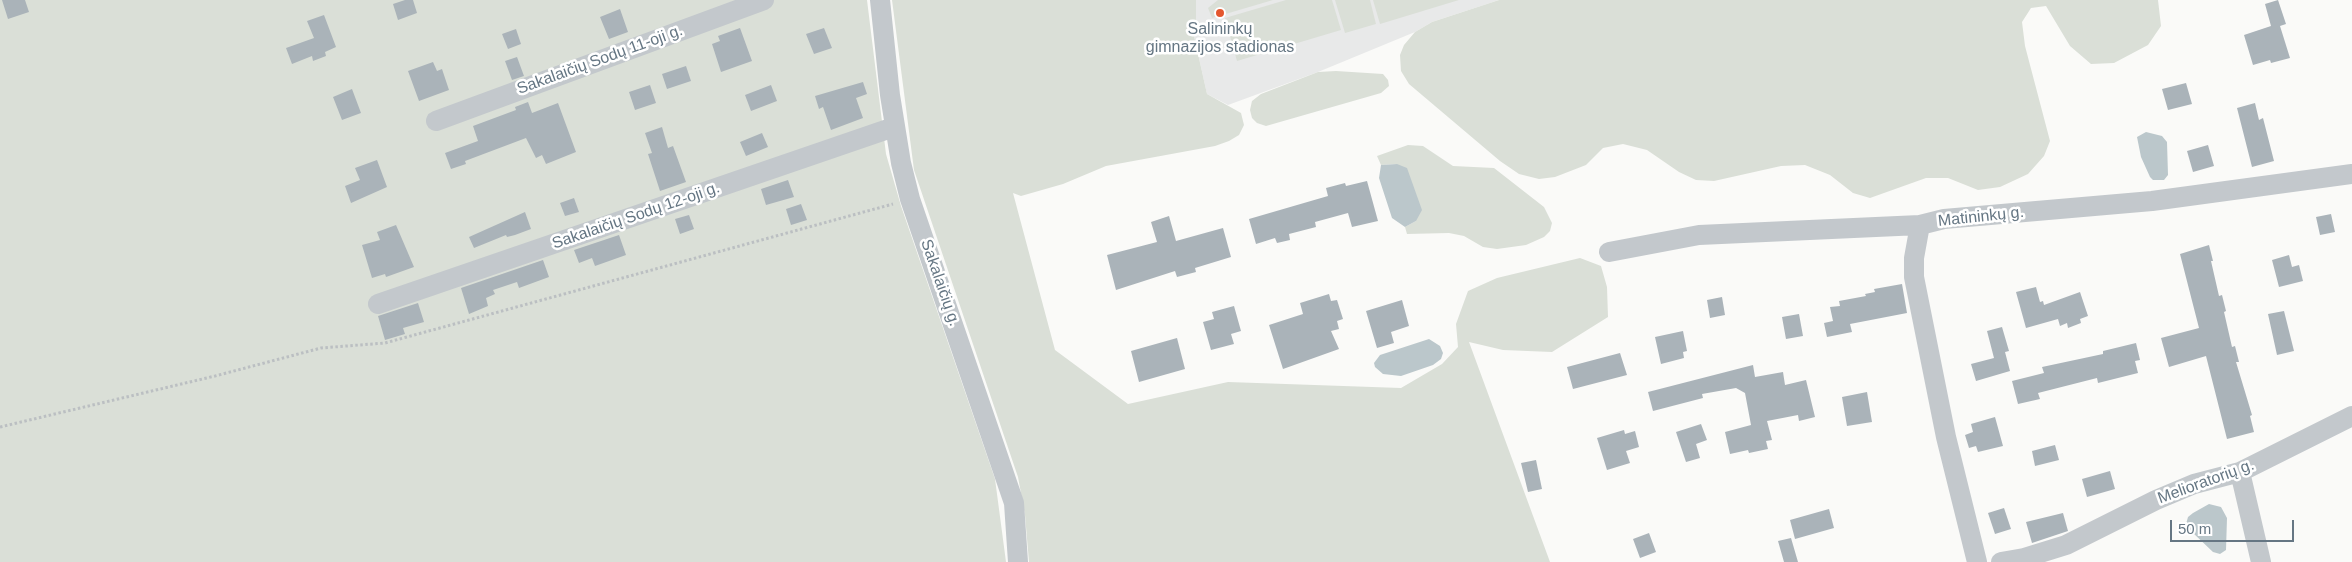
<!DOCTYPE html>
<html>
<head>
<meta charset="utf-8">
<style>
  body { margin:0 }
  #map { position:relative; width:2352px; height:562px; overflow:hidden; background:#fafaf8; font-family:Helvetica,sans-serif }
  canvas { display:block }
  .scale { position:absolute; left:2170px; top:520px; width:124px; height:22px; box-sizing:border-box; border:2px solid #657683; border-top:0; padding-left:6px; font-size:15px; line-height:18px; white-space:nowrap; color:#657683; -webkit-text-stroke:4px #fff; paint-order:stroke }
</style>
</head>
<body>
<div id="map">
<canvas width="2352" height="562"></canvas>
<div class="scale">50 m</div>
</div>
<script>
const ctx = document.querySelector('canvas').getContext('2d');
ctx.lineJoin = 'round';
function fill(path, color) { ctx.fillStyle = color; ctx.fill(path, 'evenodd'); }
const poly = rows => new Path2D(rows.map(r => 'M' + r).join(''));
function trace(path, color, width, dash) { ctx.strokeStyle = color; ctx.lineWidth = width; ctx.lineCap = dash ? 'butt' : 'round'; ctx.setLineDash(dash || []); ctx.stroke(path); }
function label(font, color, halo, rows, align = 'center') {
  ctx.font = font + ' Helvetica,sans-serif'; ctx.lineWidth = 5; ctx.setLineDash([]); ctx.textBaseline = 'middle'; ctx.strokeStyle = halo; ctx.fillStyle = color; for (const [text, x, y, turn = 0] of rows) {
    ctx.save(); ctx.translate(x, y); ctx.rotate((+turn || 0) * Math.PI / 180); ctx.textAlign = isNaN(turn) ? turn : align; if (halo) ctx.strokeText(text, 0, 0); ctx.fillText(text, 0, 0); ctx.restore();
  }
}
const built = poly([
  [1196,0,1499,0,1432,22,1415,32,1318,72,1228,105,1207,94,1192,27,1196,22]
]);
const green = poly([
  [0,0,867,0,886,154,901,206,995,479,1006,562,0,562],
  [892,0,1196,0,1196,22,1192,27,1207,94,1241,113,1244,125,1239,135,1229,141,1215,146,1106,166,1063,184,1021,196,1013,193,1055,350,1128,404,1228,382,1401,388,1442,364,1458,347,1456,324,1468,291,1497,278,1580,258,1601,266,1607,287,1608,317,1552,352,1503,350,1469,342,1550,562,1029,562,1025,515,1018,477,914,170],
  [1218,0,1273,0,1212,18,1208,8],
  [1286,0,1332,0,1341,30,1237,61,1225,18],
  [1335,0,1370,0,1376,24,1345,33],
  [1373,0,1459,0,1380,24],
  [1499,0,2158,0,2161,26,2148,45,2114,63,2091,64,2070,46,2046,6,2031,8,2022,22,2025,46,2050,141,2044,156,2028,174,2000,187,1978,190,1948,178,1926,178,1870,198,1853,193,1830,175,1805,165,1781,166,1714,181,1696,180,1679,172,1647,150,1623,144,1603,148,1586,165,1555,177,1539,179,1519,174,1500,161,1409,84,1401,71,1400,55,1404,45,1415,32,1432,22],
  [1336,71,1383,74,1388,80,1389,86,1381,93,1266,126,1257,123,1252,118,1250,110,1252,101,1261,94,1318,72],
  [1408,145,1423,146,1453,166,1494,168,1544,207,1552,223,1550,231,1544,237,1526,245,1497,249,1483,247,1464,236,1449,233,1407,234,1405,227,1416,221,1397,164,1381,165,1377,156]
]);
const water = poly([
  [2146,132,2162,136,2167,142,2168,175,2164,180,2153,180,2150,177,2141,157,2137,137],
  [1397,164,1407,168,1422,210,1416,221,1405,227,1392,218,1379,178,1381,165],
  [1429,339,1440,346,1443,353,1441,359,1433,365,1401,376,1383,374,1375,367,1374,363,1380,355],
  [2209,504,2221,507,2227,518,2226,550,2220,554,2213,552,2192,532,2186,524,2188,517,2193,513]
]);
const building = poly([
  [2,0,25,0,29,12,8,19],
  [405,0,413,0,417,13,398,20,393,4],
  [2278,0,2286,24,2280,26,2290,58,2271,63,2270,60,2253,65,2244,35,2271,26,2265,4],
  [620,9,628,32,609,39,600,17],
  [324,15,336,47,325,52,326,56,313,61,312,56,292,64,286,48,314,38,307,21],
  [740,28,752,61,721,72,712,44,720,41,718,36],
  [824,28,832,48,814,54,806,34],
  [516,29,521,44,508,49,502,34],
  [517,57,524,76,512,80,505,61],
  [433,62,437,71,442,69,449,90,419,101,408,71],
  [686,66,691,81,667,89,662,74],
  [863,82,867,94,856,98,863,118,831,130,823,107,819,109,815,96],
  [2186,83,2192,104,2168,110,2162,89],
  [650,85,656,103,635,110,629,92],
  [771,85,777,101,751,111,745,95],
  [352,89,361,113,342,120,333,97],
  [528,102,532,113,558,103,576,152,546,164,542,155,536,158,526,138,465,161,466,164,451,169,445,153,478,141,473,126,516,110,515,107],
  [2255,103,2259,120,2263,118,2274,161,2252,167,2237,108],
  [662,127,668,148,673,146,686,182,660,191,648,154,652,153,645,133],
  [762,133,768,147,746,156,740,142],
  [2208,145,2214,166,2193,172,2187,151],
  [377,160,387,187,351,203,345,186,360,180,355,168],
  [788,180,794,197,766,205,761,189],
  [1367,181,1378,221,1352,227,1348,213,1315,222,1316,227,1289,234,1290,240,1277,243,1275,238,1256,244,1249,219,1328,196,1326,188,1345,183,1346,186],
  [574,198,579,212,565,216,560,203],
  [801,204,807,220,791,225,786,209],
  [525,212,531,229,515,235,507,237,506,235,474,248,469,237],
  [2331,214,2335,232,2320,235,2316,217],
  [689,215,694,229,680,234,675,219],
  [1169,216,1176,241,1223,228,1231,257,1195,268,1196,272,1177,277,1175,271,1116,290,1107,255,1157,242,1151,222],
  [396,225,414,267,386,277,385,274,372,278,362,245,380,240,377,232],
  [619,235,626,255,595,266,592,258,579,263,574,250],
  [2209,245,2213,261,2211,261,2219,296,2222,295,2226,311,2224,312,2232,347,2235,346,2239,362,2236,362,2252,415,2250,416,2254,432,2227,439,2206,356,2169,367,2161,338,2199,328,2180,254],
  [2289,255,2292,267,2299,265,2303,281,2279,287,2272,260],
  [543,260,549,277,519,288,517,282,493,290,495,294,486,298,488,306,469,314,461,288],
  [1902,284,1907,313,1850,324,1852,332,1827,337,1824,323,1833,321,1830,307,1840,306,1839,301,1866,296,1865,294,1875,292,1874,289],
  [2036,287,2040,302,2043,301,2044,305,2080,292,2088,316,2080,319,2081,323,2068,328,2067,323,2060,326,2058,319,2026,328,2016,292],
  [1329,294,1331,301,1337,300,1343,319,1337,321,1339,329,1331,331,1339,349,1283,369,1269,325,1303,314,1300,303],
  [1722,297,1725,315,1710,318,1707,300],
  [1402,300,1409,326,1391,332,1394,343,1377,348,1366,311],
  [418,303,424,322,403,328,405,334,385,340,378,316],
  [1234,306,1241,331,1231,334,1234,344,1211,350,1203,322,1214,319,1212,312],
  [2284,311,2294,351,2277,355,2268,314],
  [1799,314,1803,336,1786,339,1782,317],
  [2002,327,2009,351,2005,352,2010,371,1976,381,1971,364,1994,358,1987,331],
  [1683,331,1687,351,1683,352,1684,358,1661,364,1655,337],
  [1177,338,1185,369,1139,382,1131,351],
  [2136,343,2140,360,2135,361,2138,373,2098,383,2097,378,2038,393,2040,399,2018,404,2012,381,2044,373,2042,367,2103,354,2103,351],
  [1620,353,1627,375,1573,389,1567,367],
  [1753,365,1755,377,1783,372,1785,385,1806,380,1815,417,1799,421,1798,415,1767,421,1772,440,1766,441,1768,449,1749,453,1748,450,1730,454,1725,432,1751,425,1745,393,1736,388,1702,394,1703,398,1653,411,1648,392],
  [1867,392,1872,422,1847,426,1842,397],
  [1995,417,2003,446,1978,452,1976,446,1969,448,1965,435,1973,432,1971,424],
  [1701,424,1707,440,1696,444,1700,458,1686,462,1676,432],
  [1624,430,1625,434,1635,431,1639,447,1626,451,1630,463,1607,470,1597,438],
  [2055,445,2059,460,2035,466,2032,451],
  [1536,460,1542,489,1528,492,1521,463],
  [2110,471,2115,489,2087,497,2082,479],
  [2004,508,2011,529,1995,534,1988,513],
  [1829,509,1834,528,1795,539,1790,520],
  [2063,513,2068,531,2032,543,2026,522],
  [1649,533,1656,552,1640,558,1633,539],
  [1791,538,1798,562,1784,562,1778,541]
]);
const path = poly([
  [0,427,215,376,321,348,385,343,893,204]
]);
const minor = poly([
  [880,0,890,95,901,163,910,199,1014,503,1018,562],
  [436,121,764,0],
  [1920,225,1914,258,1914,277,1946,437,1977,562],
  [1609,252,1699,235,1920,225,1944,219,2152,201,2352,174],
  [378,304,894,127],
  [2240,472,2261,562],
  [2001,562,2024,558,2066,545,2156,500,2194,484,2240,472,2352,416]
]);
const markers = [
  [1220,13,5,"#e4572e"]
];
const poiNames = [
  ["Salininkų",1220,30],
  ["gimnazijos stadionas",1220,48]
];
const streetNames = [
  ["Sakalaičių Sodų 11-oji g.",600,60,-20],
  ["Sakalaičių Sodų 12-oji g.",636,216,-19],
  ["Matininkų g.",1981,217,-6],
  ["Sakalaičių g.",940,283,71],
  ["Melioratorių g.",2206,482,-20]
];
fill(built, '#e8e9e9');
fill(green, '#dadfd7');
fill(water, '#bbc7cb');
fill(building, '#aab3b9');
trace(path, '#bbbfc2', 3, [2.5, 2.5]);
trace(minor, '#c3c8cc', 20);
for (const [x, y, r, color] of markers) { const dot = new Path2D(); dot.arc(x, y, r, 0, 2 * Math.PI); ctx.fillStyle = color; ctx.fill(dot); trace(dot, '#fff', 2); }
label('16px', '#657683', '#fff', poiNames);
label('16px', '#657683', '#fff', streetNames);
</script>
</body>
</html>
